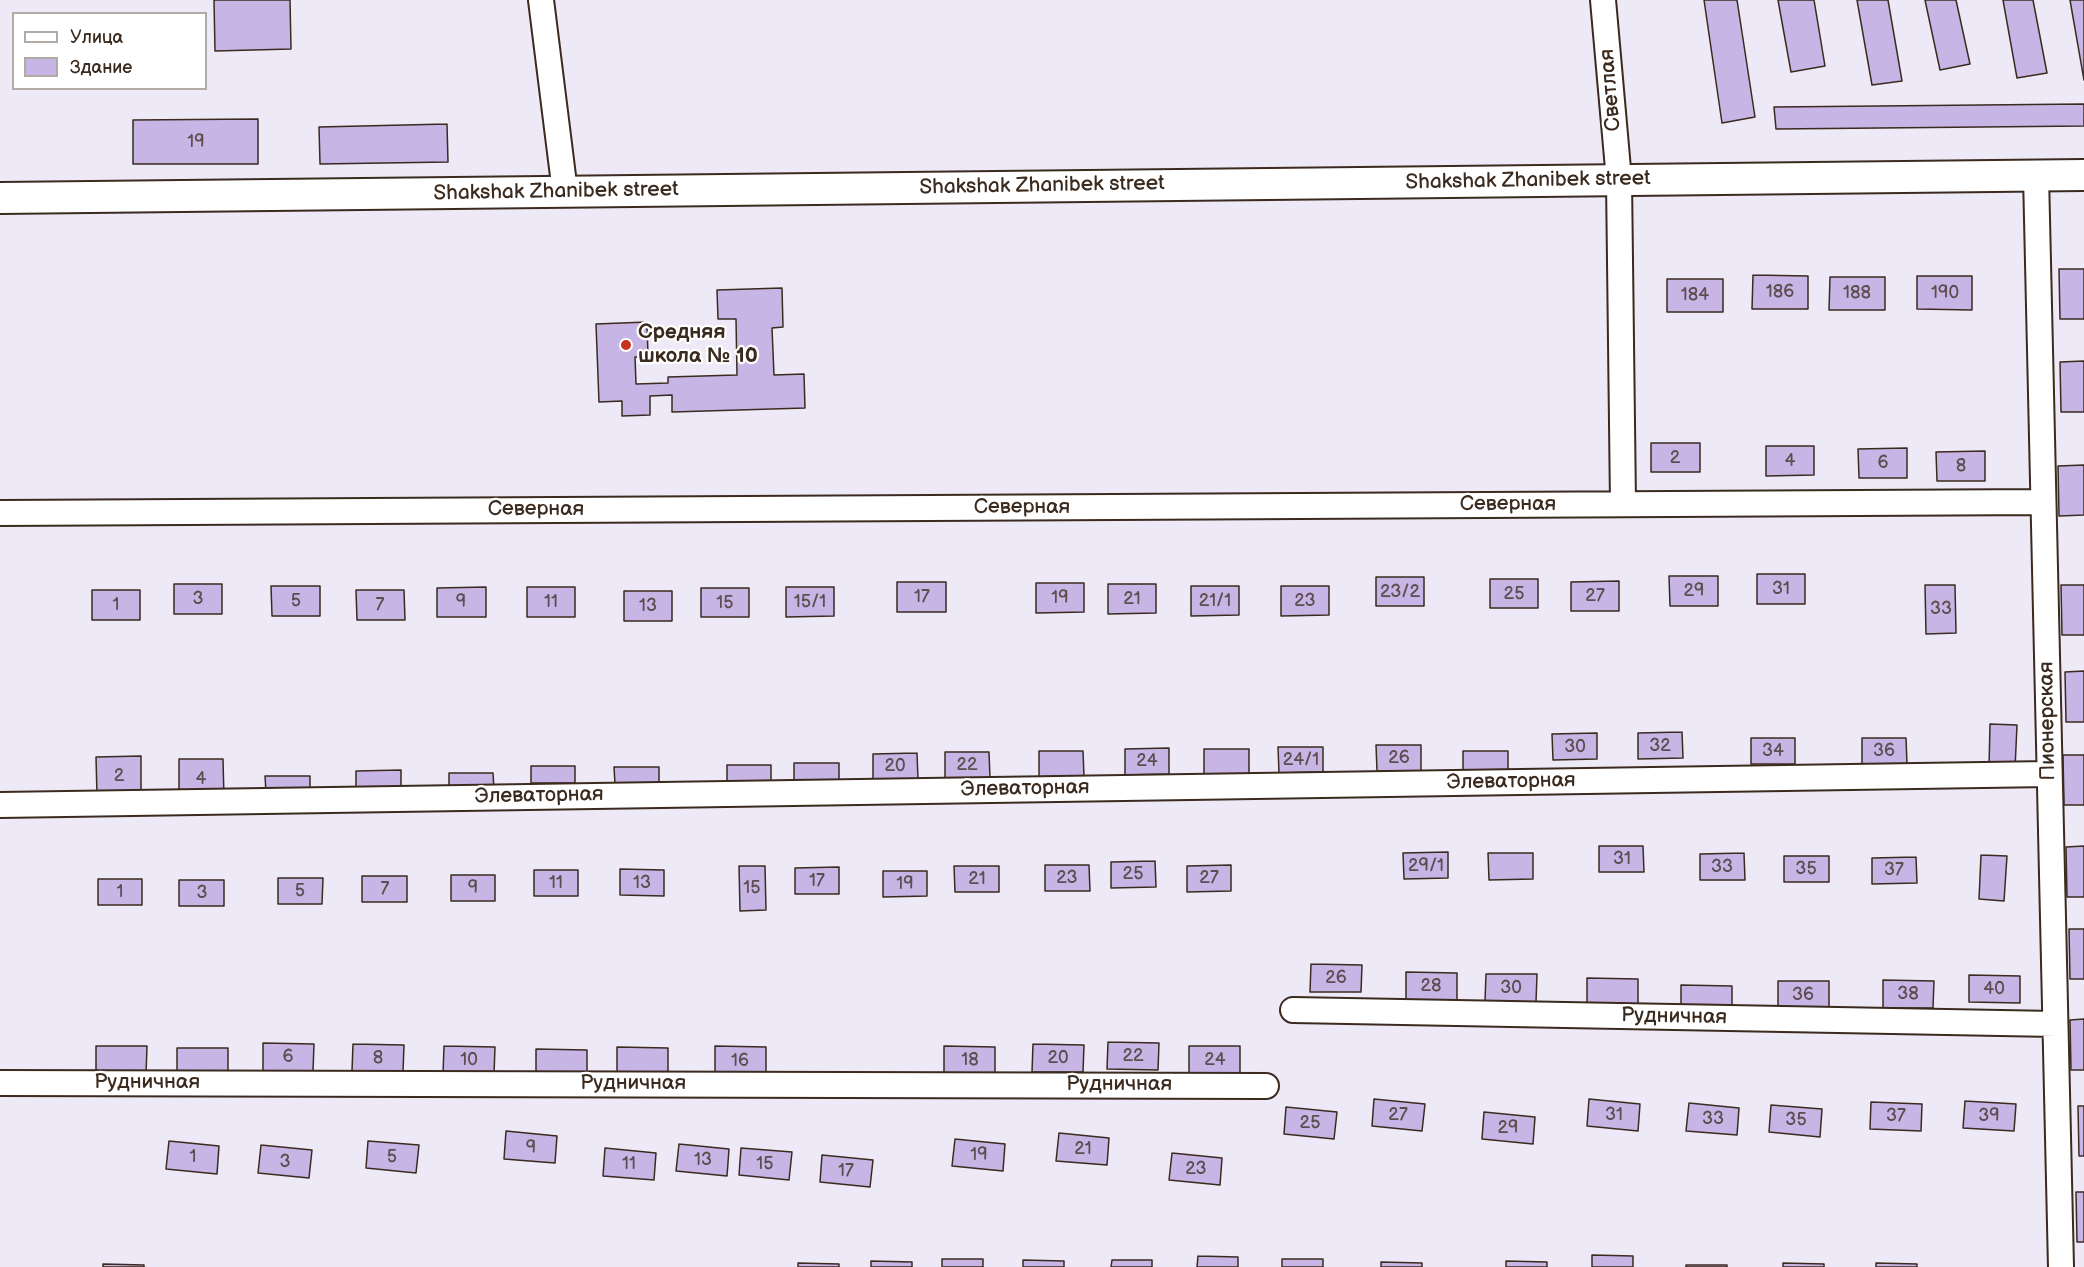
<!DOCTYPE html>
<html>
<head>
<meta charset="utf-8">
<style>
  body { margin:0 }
  #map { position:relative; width:2084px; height:1267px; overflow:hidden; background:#eee9f7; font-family:"Balsamiq Sans",sans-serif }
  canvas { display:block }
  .legend { position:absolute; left:12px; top:12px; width:195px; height:78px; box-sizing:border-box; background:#fff; border:2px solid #b1aaa5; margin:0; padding:8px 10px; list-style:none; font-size:18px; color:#3b2a1e }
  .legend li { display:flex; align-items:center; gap:12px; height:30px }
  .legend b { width:30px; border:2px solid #b1aaa5 }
</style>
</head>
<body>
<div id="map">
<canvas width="2084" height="1267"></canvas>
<ul class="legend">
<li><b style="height:8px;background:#fff"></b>Улица</li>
<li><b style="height:16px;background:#c7b5e5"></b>Здание</li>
</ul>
</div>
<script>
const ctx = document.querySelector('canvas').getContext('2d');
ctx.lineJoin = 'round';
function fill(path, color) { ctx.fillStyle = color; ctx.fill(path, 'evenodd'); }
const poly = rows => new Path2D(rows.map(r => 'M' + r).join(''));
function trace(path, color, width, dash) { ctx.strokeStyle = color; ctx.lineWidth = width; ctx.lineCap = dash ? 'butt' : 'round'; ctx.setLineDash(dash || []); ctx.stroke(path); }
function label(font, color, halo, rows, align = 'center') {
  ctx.font = font + ' "Balsamiq Sans",sans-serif'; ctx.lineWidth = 4.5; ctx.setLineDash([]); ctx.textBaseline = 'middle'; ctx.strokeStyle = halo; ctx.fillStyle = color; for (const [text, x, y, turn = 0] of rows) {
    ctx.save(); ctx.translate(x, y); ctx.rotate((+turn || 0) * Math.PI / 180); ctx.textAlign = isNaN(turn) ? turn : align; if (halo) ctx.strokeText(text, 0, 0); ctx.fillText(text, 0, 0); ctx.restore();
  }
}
const building = poly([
  [214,0,290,0,291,49,215,51,214,0],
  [1704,0,1737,0,1755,117,1722,123,1704,0],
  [1778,0,1814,0,1825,66,1791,72,1778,0],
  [1857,0,1888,0,1902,81,1872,85,1857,0],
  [1925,0,1956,0,1970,64,1940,70,1925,0],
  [2003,0,2033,0,2047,73,2017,78,2003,0],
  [2070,0,2084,0,2084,80,2070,0],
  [2084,104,2084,126,1776,129,1774,107,2084,104],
  [258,119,258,164,133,164,133,120,258,119],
  [447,124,448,162,320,164,319,127,447,124],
  [2059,269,2084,269,2084,319,2060,319,2059,269],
  [1753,275,1808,276,1808,309,1752,309,1753,275],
  [1917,276,1972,276,1972,310,1917,309,1917,276],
  [1830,277,1885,277,1885,310,1829,310,1830,277],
  [1667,279,1723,279,1723,312,1667,312,1667,279],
  [782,288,783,327,772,328,774,375,804,374,805,408,672,412,672,395,650,396,650,415,622,416,622,401,599,402,596,324,647,322,648,357,635,357,636,384,668,383,668,377,737,375,736,319,718,319,717,290,782,288],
  [2084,361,2084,412,2061,412,2060,362,2084,361],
  [1651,443,1700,443,1700,472,1651,472,1651,443],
  [1766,446,1814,446,1814,475,1766,476,1766,446],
  [1907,448,1907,478,1859,478,1858,449,1907,448],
  [1985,451,1985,481,1937,481,1936,452,1985,451],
  [2084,465,2084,515,2059,516,2058,466,2084,465],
  [1757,574,1805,574,1805,604,1757,604,1757,574],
  [1669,576,1718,576,1718,606,1670,606,1669,576],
  [1376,577,1424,577,1424,606,1376,606,1376,577],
  [1490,579,1538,579,1538,608,1490,608,1490,579],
  [1619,581,1619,611,1571,611,1571,582,1619,581],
  [897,582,946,582,946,612,897,612,897,582],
  [1036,583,1084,583,1084,612,1036,613,1036,583],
  [174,584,222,584,222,614,174,614,174,584],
  [1108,584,1156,584,1156,613,1108,614,1108,584],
  [1925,585,1955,585,1956,633,1926,634,1925,585],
  [2061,585,2084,585,2084,635,2062,635,2061,585],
  [271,586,320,586,320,616,272,616,271,586],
  [1191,586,1239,586,1239,615,1191,616,1191,586],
  [1281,586,1329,586,1329,615,1281,616,1281,586],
  [486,587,486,617,437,617,437,588,486,587],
  [527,587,575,587,575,617,527,617,527,587],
  [786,587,834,587,834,616,786,617,786,587],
  [701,588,749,588,749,617,701,617,701,588],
  [92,590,140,590,140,620,92,620,92,590],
  [356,590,404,590,405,620,357,620,356,590],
  [624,591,672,591,672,621,624,621,624,591],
  [2084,671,2084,722,2066,722,2065,672,2084,671],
  [1990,724,2017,725,2015,769,1989,768,1990,724],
  [1682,732,1683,758,1638,759,1638,733,1682,732],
  [1597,733,1597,759,1553,760,1552,734,1597,733],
  [1751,738,1795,738,1795,764,1751,764,1751,738],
  [1862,738,1906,738,1907,764,1862,764,1862,738],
  [1376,745,1421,745,1421,771,1377,771,1376,745],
  [1278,747,1323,747,1323,772,1279,773,1278,747],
  [1169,748,1169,774,1125,775,1125,749,1169,748],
  [1204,749,1249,749,1249,775,1204,775,1204,749],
  [1039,751,1083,751,1084,777,1039,777,1039,751],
  [1463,751,1508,751,1508,777,1463,777,1463,751],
  [945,752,989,752,990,778,945,778,945,752],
  [917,753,918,779,873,780,873,754,917,753],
  [2063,755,2084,755,2084,805,2064,805,2063,755],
  [141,756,141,796,97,796,96,757,141,756],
  [179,759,223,759,224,799,179,799,179,759],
  [794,763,839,763,839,780,794,780,794,763],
  [727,765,771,765,771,782,727,782,727,765],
  [531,766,575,766,575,783,531,783,531,766],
  [614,767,659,767,659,784,615,784,614,767],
  [401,770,401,788,356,788,356,771,401,770],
  [449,773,493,773,494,790,449,790,449,773],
  [265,776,310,776,310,793,266,793,265,776],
  [1599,846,1643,846,1644,872,1599,872,1599,846],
  [2084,846,2084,897,2067,897,2066,847,2084,846],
  [1448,852,1448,878,1404,879,1403,853,1448,852],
  [1488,853,1533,853,1533,879,1489,880,1488,853],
  [1744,853,1745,880,1700,880,1700,854,1744,853],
  [1981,855,2007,856,2004,901,1979,899,1981,855],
  [1784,856,1829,856,1829,882,1784,882,1784,856],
  [1916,857,1917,883,1872,884,1872,858,1916,857],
  [1155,861,1156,887,1111,888,1111,862,1155,861],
  [1045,865,1089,865,1090,891,1045,891,1045,865],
  [1231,865,1231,891,1187,892,1187,866,1231,865],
  [739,866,765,866,766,910,740,911,739,866],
  [954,866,999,866,999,892,955,892,954,866],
  [839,867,839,894,795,894,795,868,839,867],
  [620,869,664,870,664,896,620,895,620,869],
  [534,870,578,870,578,896,534,896,534,870],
  [883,871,927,871,927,896,883,897,883,871],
  [451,875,495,875,495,901,451,901,451,875],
  [362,876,407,876,407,902,362,902,362,876],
  [278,878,323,878,322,904,278,904,278,878],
  [98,879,142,879,142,905,98,905,98,879],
  [179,880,224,880,224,906,179,906,179,880],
  [2069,929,2084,929,2084,979,2070,979,2069,929],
  [1311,964,1362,965,1361,992,1310,992,1311,964],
  [1406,972,1457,973,1457,1000,1406,1000,1406,972],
  [1486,974,1537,974,1536,1002,1485,1001,1486,974],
  [1969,975,2020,976,2020,1003,1969,1002,1969,975],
  [1587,978,1638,979,1638,1006,1587,1005,1587,978],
  [1883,980,1934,981,1933,1008,1883,1008,1883,980],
  [1778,981,1829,981,1829,1009,1778,1008,1778,981],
  [1681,985,1732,986,1732,1013,1681,1013,1681,985],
  [2084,1019,2084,1070,2071,1070,2070,1020,2084,1019],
  [1108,1042,1159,1043,1158,1070,1107,1069,1108,1042],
  [263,1043,314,1044,313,1071,263,1071,263,1043],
  [353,1044,404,1045,403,1072,352,1071,353,1044],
  [1033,1044,1084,1045,1083,1072,1032,1072,1033,1044],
  [96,1046,147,1046,146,1074,96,1073,96,1046],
  [444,1046,495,1047,494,1074,443,1074,444,1046],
  [715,1046,766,1047,766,1075,715,1074,715,1046],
  [944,1046,995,1047,995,1074,944,1073,944,1046],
  [1189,1046,1240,1046,1240,1074,1189,1073,1189,1046],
  [617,1047,668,1048,668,1075,617,1075,617,1047],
  [177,1048,228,1048,228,1076,177,1075,177,1048],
  [536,1049,587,1050,587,1077,536,1077,536,1049],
  [1374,1099,1425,1104,1422,1131,1372,1126,1374,1099],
  [1589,1099,1640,1104,1638,1131,1587,1126,1589,1099],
  [1965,1101,2016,1104,2014,1131,1963,1128,1965,1101],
  [1871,1102,1922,1104,1921,1131,1870,1129,1871,1102],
  [1689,1103,1739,1108,1737,1135,1686,1131,1689,1103],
  [1771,1105,1822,1109,1820,1137,1769,1132,1771,1105],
  [2078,1106,2084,1106,2084,1156,2079,1156,2078,1106],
  [1286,1107,1337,1112,1334,1139,1284,1134,1286,1107],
  [1484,1112,1535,1117,1533,1144,1482,1139,1484,1112],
  [506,1131,557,1136,555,1163,504,1159,506,1131],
  [1059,1133,1109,1138,1107,1165,1056,1161,1059,1133],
  [955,1139,1005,1144,1003,1171,952,1166,955,1139],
  [169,1141,219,1146,217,1174,166,1169,169,1141],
  [368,1141,419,1145,416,1173,366,1168,368,1141],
  [679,1144,729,1149,727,1176,676,1171,679,1144],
  [261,1145,312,1150,309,1178,258,1173,261,1145],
  [605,1148,656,1153,654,1180,603,1176,605,1148],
  [741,1148,792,1152,789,1180,739,1175,741,1148],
  [1172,1153,1222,1158,1220,1185,1169,1180,1172,1153],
  [822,1155,873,1160,870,1187,820,1182,822,1155],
  [2076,1192,2084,1192,2084,1242,2077,1242,2076,1192],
  [1592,1255,1633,1256,1633,1267,1592,1267,1592,1255],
  [1198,1256,1238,1257,1238,1267,1197,1267,1198,1256],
  [942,1259,983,1259,983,1267,942,1267,942,1259],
  [1282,1259,1323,1259,1323,1267,1282,1267,1282,1259],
  [1023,1260,1064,1261,1064,1267,1023,1267,1023,1260],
  [1112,1260,1152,1260,1152,1267,1111,1267,1112,1260],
  [871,1261,912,1262,912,1267,871,1267,871,1261],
  [1506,1261,1547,1262,1547,1267,1506,1267,1506,1261],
  [1381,1262,1422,1263,1422,1267,1381,1267,1381,1262],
  [798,1263,839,1264,839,1267,798,1267,798,1263],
  [1783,1263,1824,1264,1824,1267,1783,1267,1783,1263],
  [1876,1263,1917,1264,1917,1267,1876,1267,1876,1263],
  [103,1264,144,1265,144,1267,103,1267,103,1264],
  [1686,1265,1727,1265,1727,1267,1686,1267,1686,1265]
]);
const minor = poly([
  [541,0,565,192],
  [1603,0,1619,180,1623,504],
  [2036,175,2061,1267],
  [0,513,2043,502],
  [0,805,2049,774],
  [1293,1010,2055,1024],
  [0,1083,1266,1086]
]);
const major = poly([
  [0,198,2084,175]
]);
const markers = [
  [626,345,6,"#c8321e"]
];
const numberNames = [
  ["19",196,142],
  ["186",1780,292],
  ["188",1857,293],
  ["190",1945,293],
  ["184",1695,295],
  ["2",1675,458],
  ["4",1790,461],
  ["6",1883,463],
  ["8",1961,466],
  ["31",1781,589],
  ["29",1694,591],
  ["23/2",1400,592],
  ["25",1514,594],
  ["27",1595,596],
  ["17",922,597],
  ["19",1060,598],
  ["3",198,599],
  ["21",1132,599],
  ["5",296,601],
  ["21/1",1215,601],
  ["23",1305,601],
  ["9",461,602],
  ["11",551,602],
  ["15/1",810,602],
  ["15",725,603],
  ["1",116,605],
  ["7",380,605],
  ["13",648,606],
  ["33",1941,609],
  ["32",1660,746],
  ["30",1575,747],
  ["34",1773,751],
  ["36",1884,751],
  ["26",1399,758],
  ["24/1",1301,760],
  ["24",1147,761],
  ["22",967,765],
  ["20",895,766],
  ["2",119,776],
  ["4",201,779],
  ["31",1622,859],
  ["29/1",1426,866],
  ["33",1722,867],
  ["35",1806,869],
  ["37",1894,870],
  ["25",1133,874],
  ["23",1067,878],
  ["27",1209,878],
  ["21",977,879],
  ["17",817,881],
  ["11",556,883],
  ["13",642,883],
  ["19",905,884],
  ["9",473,888],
  ["15",752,888],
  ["7",385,889],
  ["5",300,891],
  ["1",120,892],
  ["3",202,893],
  ["26",1336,978],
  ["28",1431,986],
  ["30",1511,988],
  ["40",1994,989],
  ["38",1908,994],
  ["36",1803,995],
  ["22",1133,1056],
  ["6",288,1057],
  ["8",378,1058],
  ["20",1058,1058],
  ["10",469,1060],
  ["18",970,1060],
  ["24",1215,1060],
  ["16",740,1061],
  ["27",1398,1115],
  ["31",1614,1115],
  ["37",1896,1116],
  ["39",1989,1116],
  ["33",1713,1119],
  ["35",1796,1120],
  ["25",1310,1123],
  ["29",1508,1128],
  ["9",531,1148],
  ["21",1083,1149],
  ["19",979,1155],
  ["1",193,1157],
  ["5",392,1157],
  ["13",703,1160],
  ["3",285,1162],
  ["11",629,1164],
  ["15",765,1164],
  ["23",1196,1169],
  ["17",846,1171]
];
const streetNames = [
  ["Светлая",1611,90,-95],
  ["Shakshak Zhanibek street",1528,181,-1],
  ["Shakshak Zhanibek street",1042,186,-1],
  ["Shakshak Zhanibek street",556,192,-1],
  ["Северная",1508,505],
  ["Северная",1022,508],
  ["Северная",536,510],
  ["Пионерская",2048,721,-91],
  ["Элеваторная",1511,782,-1],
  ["Элеваторная",1025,789,-1],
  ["Элеваторная",539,796,-1],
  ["Рудничная",1674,1017,1],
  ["Рудничная",147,1083],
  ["Рудничная",633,1084],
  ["Рудничная",1119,1085]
];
const poiNames = [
  ["Средняя",638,333],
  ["школа № 10",638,357]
];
fill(building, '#c7b5e5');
trace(building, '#3b2a1e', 1.5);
trace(minor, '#3b2a1e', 28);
trace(major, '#3b2a1e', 34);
trace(minor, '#fff', 24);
trace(major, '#fff', 30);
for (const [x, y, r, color] of markers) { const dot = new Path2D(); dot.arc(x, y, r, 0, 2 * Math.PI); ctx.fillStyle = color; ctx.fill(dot); trace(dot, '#fff', 2); }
label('18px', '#5e4d50', null, numberNames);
label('21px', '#3b2a1e', '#fff', streetNames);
label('bold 21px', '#3b2a1e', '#fff', poiNames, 'left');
</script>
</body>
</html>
